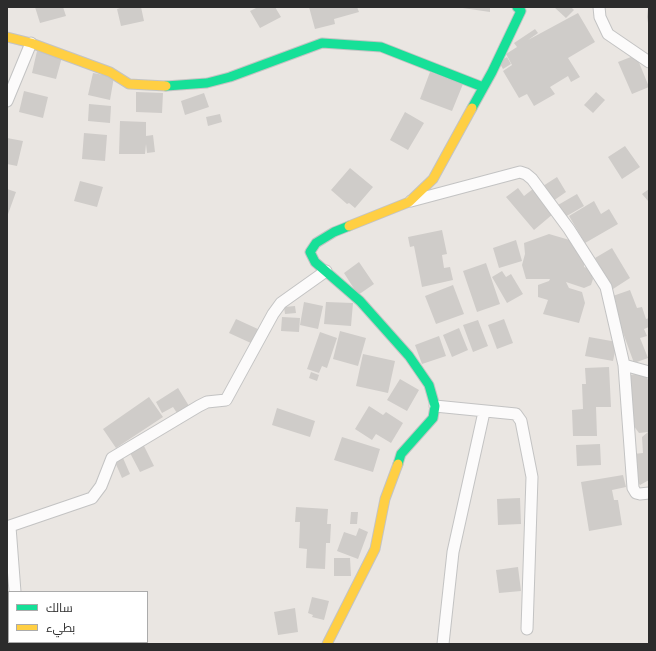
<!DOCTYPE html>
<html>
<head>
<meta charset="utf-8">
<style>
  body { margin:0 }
  #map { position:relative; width:656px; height:651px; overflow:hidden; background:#eae6e2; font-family:"PT Sans",Cairo,sans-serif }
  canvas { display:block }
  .frame { position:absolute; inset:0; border:8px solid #2c2c2c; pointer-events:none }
  .legend { position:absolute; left:8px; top:591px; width:140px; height:52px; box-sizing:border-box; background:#fff; border:1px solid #ababab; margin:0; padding:5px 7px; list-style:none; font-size:12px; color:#2c2c2c }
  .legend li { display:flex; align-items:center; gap:8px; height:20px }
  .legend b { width:20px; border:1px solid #ababab }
</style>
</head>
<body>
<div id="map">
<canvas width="656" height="651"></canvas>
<div class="frame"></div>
<ul class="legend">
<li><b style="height:5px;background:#16e098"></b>سالك</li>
<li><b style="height:5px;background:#ffcf43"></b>بطيء</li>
</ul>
</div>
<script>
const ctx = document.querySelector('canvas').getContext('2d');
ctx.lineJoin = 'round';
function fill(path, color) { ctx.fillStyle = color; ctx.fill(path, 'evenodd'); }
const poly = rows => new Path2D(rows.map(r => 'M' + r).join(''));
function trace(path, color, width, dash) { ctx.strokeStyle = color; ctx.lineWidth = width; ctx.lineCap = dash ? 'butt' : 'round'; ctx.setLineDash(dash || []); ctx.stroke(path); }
const building = poly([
  [35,7,63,7,66,16,40,23],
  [123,7,141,7,144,21,121,26,117,9],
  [258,7,275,7,281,17,260,28,250,11],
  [309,7,357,7,359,12,334,19,335,24,315,29],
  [456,7,490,7,490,12],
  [554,7,571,7,574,10,566,18],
  [648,7,649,7,648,23,647,17],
  [578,13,595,42,568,58,580,77,571,82,568,76,550,87,555,94,534,106,527,94,519,98,503,71,512,65,506,54,517,47,514,43,535,29,538,33,528,40],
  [37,51,62,57,56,79,32,73],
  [636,55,649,87,632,94,618,62],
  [507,57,511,64,503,69,499,62],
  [430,72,463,84,452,111,420,99],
  [93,73,114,77,110,100,88,95],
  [24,91,48,97,43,118,19,112],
  [136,92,163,93,162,113,136,112],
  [596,92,605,100,593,113,584,105],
  [204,93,209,107,185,115,181,101],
  [89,104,111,106,110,123,88,121],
  [405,112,424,123,408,150,390,140],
  [220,114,222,122,208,126,206,117],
  [120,121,146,122,146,136,153,135,155,152,147,153,146,144,145,154,119,154],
  [84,133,107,135,105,161,82,159],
  [7,138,23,141,17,166,7,164],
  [625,146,640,167,622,179,608,157],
  [350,168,373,187,355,208,349,203,347,204,331,190],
  [557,177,566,192,553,201,543,186],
  [80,181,103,187,97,207,74,201],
  [518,188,524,196,533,189,553,214,534,230,506,197],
  [7,189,16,192,7,217],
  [649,189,649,202,642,194],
  [577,194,584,206,565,217,558,205],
  [594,201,601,214,609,209,618,224,585,243,569,216],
  [442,230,447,254,442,255,444,268,450,267,453,280,422,287,414,246,410,247,408,237],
  [549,234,573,241,584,256,584,267,590,269,593,279,591,285,584,288,566,282,569,288,582,292,585,303,579,323,543,314,548,300,538,297,538,285,549,281,550,279,526,279,522,265,525,254,524,243],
  [516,240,522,261,499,268,493,248],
  [612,248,630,278,613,289,595,258],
  [359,262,374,284,358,295,344,273],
  [486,263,500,304,477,312,463,271],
  [502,271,506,277,511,274,523,294,507,303,492,277],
  [453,285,464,314,436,324,425,296],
  [630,290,637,308,642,307,646,319,649,318,649,327,644,329,647,336,640,338,648,358,634,363,610,297],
  [304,302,323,306,318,329,300,325],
  [326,302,353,303,351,326,324,324],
  [295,306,296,313,285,314,284,307],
  [282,317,300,318,299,332,281,331],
  [236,319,260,330,253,344,229,333],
  [504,319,513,343,497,349,488,325],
  [478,320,488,346,473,352,463,325],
  [459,328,468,350,452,357,443,335],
  [340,331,366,338,358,366,333,359],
  [320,332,337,338,327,368,322,366,319,373,307,369],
  [439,336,446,356,422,364,415,345],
  [589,337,617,342,613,361,585,356],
  [363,354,395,361,388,393,356,386],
  [609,367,611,407,596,407,597,436,573,436,572,410,583,409,582,384,586,384,585,368],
  [311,372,319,375,317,381,309,378],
  [643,373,649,381,649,480,640,485,635,479,633,454,643,453,642,437,648,432,639,433,633,425,630,375],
  [400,379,419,390,407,411,387,400],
  [178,388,189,406,177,413,173,407,162,413,156,402],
  [149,397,163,417,116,448,103,429],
  [369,406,383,415,386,412,403,423,391,443,376,434,372,440,355,429],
  [277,408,315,421,310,437,272,425],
  [342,437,380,449,373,472,334,460],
  [143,444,154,466,140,472,129,451],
  [600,444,601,465,577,466,576,445],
  [123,458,130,474,122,478,115,462],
  [623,475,626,487,612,490,614,500,618,500,622,525,589,531,581,482],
  [520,498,521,524,498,525,497,499],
  [296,507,328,509,327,524,331,524,330,543,326,543,325,569,306,568,307,549,299,548,300,522,295,522],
  [351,512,358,512,357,524,350,524],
  [359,528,368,532,358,559,337,551,344,532,356,536],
  [334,558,350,558,351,576,334,576],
  [518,567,521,591,499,593,496,570],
  [312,597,329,601,324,620,312,617,313,615,308,613],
  [295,608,298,632,278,635,274,612]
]);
const street = poly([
  [599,7,600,17,608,34,649,62],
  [7,101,31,43],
  [411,201,520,172,526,174,532,179,569,229,606,287,624,365,649,372],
  [624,365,633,488,636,493,640,494,649,493],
  [435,406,516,414,521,421,532,477,527,629],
  [7,527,92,498,101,486,112,458,199,406,207,402,226,400,273,314,281,303,326,271],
  [10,527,15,592],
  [19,642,20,644],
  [443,644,453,552,484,412]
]);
const fast = poly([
  [166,86,207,83,230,77,322,43,381,47,483,87],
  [472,108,492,72,521,11,517,7],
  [349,226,334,232,316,243,310,252,315,262,360,301,409,356,429,385,435,406,433,418,401,454,398,464]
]);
const slow = poly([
  [7,37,31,43,110,72,129,84,166,86],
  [349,226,409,202,433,179,472,108],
  [327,644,375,549,385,499,398,464]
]);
fill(building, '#cfccc9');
trace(street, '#c3c3c3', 13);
trace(fast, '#c3c3c3', 11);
trace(slow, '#c3c3c3', 11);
trace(street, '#fcfbfb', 11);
trace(fast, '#16e098', 9);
trace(slow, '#ffcf43', 9);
</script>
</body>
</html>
